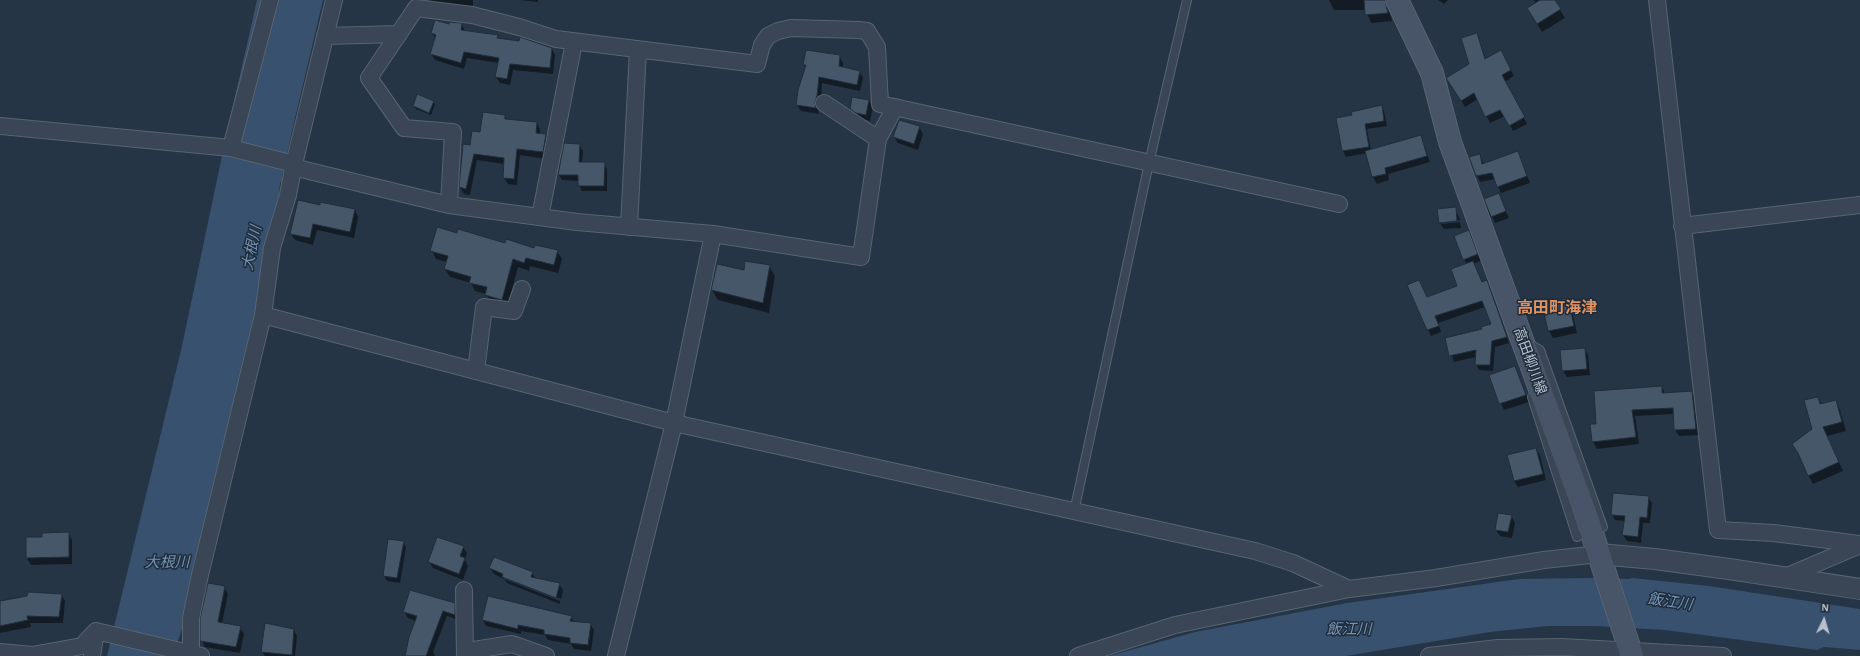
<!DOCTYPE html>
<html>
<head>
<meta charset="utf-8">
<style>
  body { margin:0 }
  #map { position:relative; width:1860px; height:656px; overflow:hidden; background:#253546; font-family:"Alegreya Sans",sans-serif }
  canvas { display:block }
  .north { position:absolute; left:1804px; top:600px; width:40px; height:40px; -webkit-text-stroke:3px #1e2b3a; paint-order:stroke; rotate:5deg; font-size:11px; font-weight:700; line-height:16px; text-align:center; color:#b8c1ce }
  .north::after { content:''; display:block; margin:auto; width:14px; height:18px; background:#b8c1ce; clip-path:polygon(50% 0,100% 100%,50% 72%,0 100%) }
</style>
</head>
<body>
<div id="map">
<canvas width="1860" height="656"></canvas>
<div class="north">N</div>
</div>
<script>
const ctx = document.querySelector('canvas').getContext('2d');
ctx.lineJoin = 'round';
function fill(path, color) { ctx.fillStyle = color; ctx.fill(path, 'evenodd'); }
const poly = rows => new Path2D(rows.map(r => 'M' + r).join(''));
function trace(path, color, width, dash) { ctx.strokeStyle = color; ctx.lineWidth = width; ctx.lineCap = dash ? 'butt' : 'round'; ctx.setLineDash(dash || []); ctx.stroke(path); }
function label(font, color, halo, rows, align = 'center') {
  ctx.font = font + ' "Alegreya Sans","Noto Sans JP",sans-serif'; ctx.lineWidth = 3; ctx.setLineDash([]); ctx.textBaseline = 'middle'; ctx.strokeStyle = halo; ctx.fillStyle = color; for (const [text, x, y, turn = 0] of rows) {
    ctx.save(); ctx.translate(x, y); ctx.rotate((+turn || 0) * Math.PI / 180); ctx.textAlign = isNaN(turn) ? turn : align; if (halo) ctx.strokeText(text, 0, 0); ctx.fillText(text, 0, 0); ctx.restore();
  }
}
const water = poly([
  [257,0,323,0,292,131,282,177,285,178,284,182,280,182,279,196,246,360,200,575,173,656,107,656,182,346,226,137],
  [1589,578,1630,579,1632,578,1709,586,1860,609,1860,650,1824,647,1817,650,1665,630,1596,626,1548,626,1490,632,1346,656,1109,656,1195,632,1347,603,1519,579]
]);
const shadow = poly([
  [428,0,473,0,473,8,454,6],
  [520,0,538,0,538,2],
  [1329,0,1390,0,1389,9,1392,21,1371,23,1366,10,1334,10],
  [1438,0,1448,0,1444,4],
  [1534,0,1554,0,1565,18,1542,32,1528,9,1536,4],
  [461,24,465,31,497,36,499,39,552,49,555,55,553,74,513,70,510,85,500,83,496,77,499,63,467,58,464,69,435,60,431,54,436,39,432,33,450,25],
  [1477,34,1486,60,1501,52,1514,76,1505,82,1527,124,1513,131,1505,116,1490,123,1478,99,1465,107,1448,78,1470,65],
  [839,56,843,63,843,68,859,71,863,78,860,91,822,83,821,104,818,109,819,114,801,111,797,105,806,69,804,65],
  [433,101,435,104,431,115,416,109,414,106],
  [869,101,873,107,870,121,861,119,855,115,851,108],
  [1381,106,1384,111,1387,126,1367,129,1371,151,1420,136,1430,162,1388,174,1389,180,1377,184,1373,177,1367,153,1346,157,1343,151,1337,119,1353,116],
  [505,116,507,120,537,123,540,130,540,135,546,135,550,141,546,159,520,155,517,185,508,184,504,178,504,164,477,160,470,195,464,194,460,187,471,146,481,133],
  [919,127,923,134,918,150,898,143,894,137],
  [579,145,583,151,582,163,604,164,607,169,607,191,582,191,579,185,579,181,562,180,559,175],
  [1518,152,1530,183,1501,193,1495,179,1480,182,1477,175,1480,156,1484,164],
  [1498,195,1509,218,1495,223,1492,216],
  [320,206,355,210,358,217,354,238,317,230,313,245,295,240,291,234],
  [1455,208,1460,220,1441,222,1441,224,1460,222,1461,228,1444,229,1440,223],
  [1468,232,1481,261,1473,264,1482,283,1487,282,1490,288,1509,343,1495,347,1493,371,1479,370,1476,364,1476,357,1454,362,1446,339,1483,330,1492,325,1485,307,1438,323,1441,332,1431,336,1409,286,1427,298,1458,286,1467,264,1464,259],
  [457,234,535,249,557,251,562,259,558,273,530,266,529,271,518,267,507,308,491,303,486,294,475,291,471,283,450,277,445,269,447,262,436,259,432,251],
  [769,266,775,276,769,313,718,300,712,290,744,271],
  [1567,299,1571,306,1577,333,1553,338,1549,331,1543,305],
  [1584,349,1588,355,1590,375,1567,377,1563,371],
  [1515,367,1529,402,1504,410,1490,376],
  [1662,387,1665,394,1692,392,1696,399,1699,435,1679,436,1675,430,1674,414,1635,416,1639,444,1597,449,1593,442,1591,425,1597,424],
  [1818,398,1822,405,1836,401,1840,410,1846,431,1827,436,1843,471,1813,484,1808,475],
  [1536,449,1540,455,1546,480,1518,487,1514,481],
  [1648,497,1652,503,1650,523,1643,523,1641,543,1627,541,1623,535,1625,521,1615,520,1612,514],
  [1511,516,1515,523,1512,538,1500,536,1496,530],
  [68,533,72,540,72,564,31,565,27,558,27,538,43,538],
  [403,542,406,547,400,583,387,581,384,576],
  [463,547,467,553,465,560,468,566,463,580,433,568,429,561],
  [490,568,532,573,536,579,559,584,563,590,561,599,504,577,504,579,494,574],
  [504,579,560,601,560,604,507,583],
  [224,587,228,594,222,623,240,627,244,634,240,653,205,647,202,640],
  [61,595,65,601,63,623,30,623,31,627,0,633,0,602],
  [454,604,458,611,458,620,447,616,433,652,435,656,406,656,416,621,408,618,404,612],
  [571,617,574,622,590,624,594,630,591,651,574,649,571,644,548,640,545,635,521,631,521,634,486,626,483,620],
  [294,630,297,636,295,656,265,656,262,652]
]);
const building = poly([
  [1364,0,1385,0,1388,13,1365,15,1364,0],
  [1540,0,1555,0,1561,9,1537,24,1527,8,1540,0],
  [435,20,449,24,449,22,462,23,461,30,498,35,497,38,519,41,520,37,552,48,550,68,510,64,507,79,495,77,499,58,464,52,461,63,430,54,436,35,431,33,435,20],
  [1477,33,1485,59,1501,50,1511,70,1502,75,1525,117,1509,126,1500,110,1485,117,1474,93,1461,101,1446,78,1469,64,1461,38,1477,33],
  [806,50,840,55,839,66,860,71,857,85,819,77,817,96,815,102,816,108,796,105,798,90,806,65,803,65,806,50],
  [417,94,434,101,429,113,413,106,417,94],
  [852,97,869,100,866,115,856,113,850,109,852,97],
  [1382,105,1384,121,1365,124,1369,147,1342,151,1336,118,1352,115,1351,112,1382,105],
  [483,112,505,115,505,119,537,122,536,133,546,134,543,152,517,149,514,179,503,178,504,158,474,154,466,189,459,187,463,144,470,145,472,131,480,132,483,112],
  [899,120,920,126,914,144,893,137,899,120],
  [1421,135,1427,156,1385,168,1386,174,1372,177,1365,151,1421,135],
  [564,143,580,144,579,162,605,162,604,186,578,186,578,175,558,175,564,143],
  [1518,151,1527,176,1497,187,1492,173,1476,176,1469,157,1480,154,1482,164,1518,151],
  [1499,193,1506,211,1491,217,1484,199,1499,193],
  [298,200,320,205,320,202,355,209,350,232,313,224,310,238,290,234,298,200],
  [1456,207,1457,221,1439,223,1437,209,1456,207],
  [437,227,457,233,458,229,505,243,506,239,534,248,535,245,558,250,554,265,526,258,524,263,513,259,502,300,485,295,487,287,469,283,471,277,444,269,448,256,430,251,437,227],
  [1469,230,1478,254,1463,260,1454,236,1469,230],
  [745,261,770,265,763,303,711,290,717,264,744,270,745,261],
  [1473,261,1482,282,1487,280,1507,337,1492,341,1490,365,1475,365,1476,350,1449,356,1445,338,1482,329,1481,327,1491,324,1482,301,1435,316,1439,326,1427,330,1407,285,1419,280,1427,297,1457,286,1451,269,1473,261],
  [1568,298,1574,326,1548,331,1542,304,1568,298],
  [1585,348,1587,369,1562,371,1560,350,1585,348],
  [1515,366,1526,395,1499,404,1489,375,1515,366],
  [1662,386,1662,393,1692,391,1696,429,1674,430,1673,408,1632,410,1636,437,1592,442,1590,424,1596,424,1594,391,1662,386],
  [1818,397,1820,404,1836,400,1842,422,1823,427,1839,462,1808,476,1798,453,1792,444,1812,429,1804,400,1818,397],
  [1536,448,1543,474,1514,481,1507,455,1536,448],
  [1613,493,1649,496,1647,518,1640,517,1638,537,1622,535,1625,516,1611,515,1613,493],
  [1498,513,1512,515,1508,532,1495,530,1498,513],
  [69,532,69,557,26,558,26,537,42,537,42,533,69,532],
  [437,537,464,546,460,556,465,558,459,574,428,562,437,537],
  [388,539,404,541,397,578,383,576,388,539],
  [494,557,533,572,531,577,560,583,556,598,502,577,503,574,489,568,494,557],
  [208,583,225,586,218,622,241,626,236,647,200,641,200,619,208,583],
  [410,590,455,603,455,615,443,611,426,656,405,656,409,637,417,616,403,612,410,590],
  [28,592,62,594,59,617,27,616,28,620,0,626,0,601,27,596,28,592],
  [488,596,572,616,570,621,591,623,588,645,570,643,570,638,544,634,544,630,518,625,518,629,482,620,488,596],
  [265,623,294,629,292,655,261,652,265,623]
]);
const service = poly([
  [1528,343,1540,350,1603,527],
  [1532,397,1577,537,1579,536],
  [1074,512,1149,163,1187,0]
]);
const minor = poly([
  [1657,0,1718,530,1774,533,1860,544],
  [325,36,399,34],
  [824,103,878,139],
  [0,126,231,148,294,164,301,169,449,205,577,222,713,234,674,423,616,656],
  [231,148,270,0],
  [449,205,453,132,404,128,369,78,416,8,472,15,519,27,556,39,757,64,762,45,768,36,778,31,791,28,859,30,867,31,877,47,880,104,1339,204],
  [540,217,574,42],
  [1682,226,1860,205],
  [629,227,638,49],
  [713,234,861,257,878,139,895,107],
  [263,315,674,423,1255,551,1293,563,1349,589],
  [476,371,484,307,514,311,522,289],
  [1785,577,1860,545],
  [464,590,465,656],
  [96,631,201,656],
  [0,652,32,655,82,646,96,631],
  [92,656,96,631],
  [191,656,191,618,200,575,263,315,272,248,288,195,294,164,334,0],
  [469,656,474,650,512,644,546,656],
  [1078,656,1175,625,1349,589,1436,578,1544,560,1599,554],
  [1429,656,1498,648,1562,647,1723,656]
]);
const tertiary = poly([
  [1599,554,1655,559,1729,569,1860,589]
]);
const secondary = poly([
  [1397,0,1432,73,1450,142,1587,518,1632,656]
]);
const streetNames = [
  ["高田柳川線",1530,361,70]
];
const waterNames = [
  ["大根川",252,248,-78],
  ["大根川",167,562],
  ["飯江川",1670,602,8],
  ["飯江川",1349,629]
];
const quarterNames = [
  ["高田町海津",1557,308]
];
fill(water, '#37516e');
fill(shadow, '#0007');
fill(building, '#47576a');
trace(building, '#202d3c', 1);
trace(service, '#586472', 10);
trace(minor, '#586472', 18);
trace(tertiary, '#586472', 22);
trace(secondary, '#586472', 24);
trace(service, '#3a4655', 8);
trace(minor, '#3a4655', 16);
trace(tertiary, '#3a4655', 20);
trace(secondary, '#485568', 22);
label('14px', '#b8c1ce', '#1e2b3a', streetNames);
label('italic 15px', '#7593b4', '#1e2b3a', waterNames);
label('bold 16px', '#df9262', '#1e2b3a', quarterNames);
</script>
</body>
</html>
